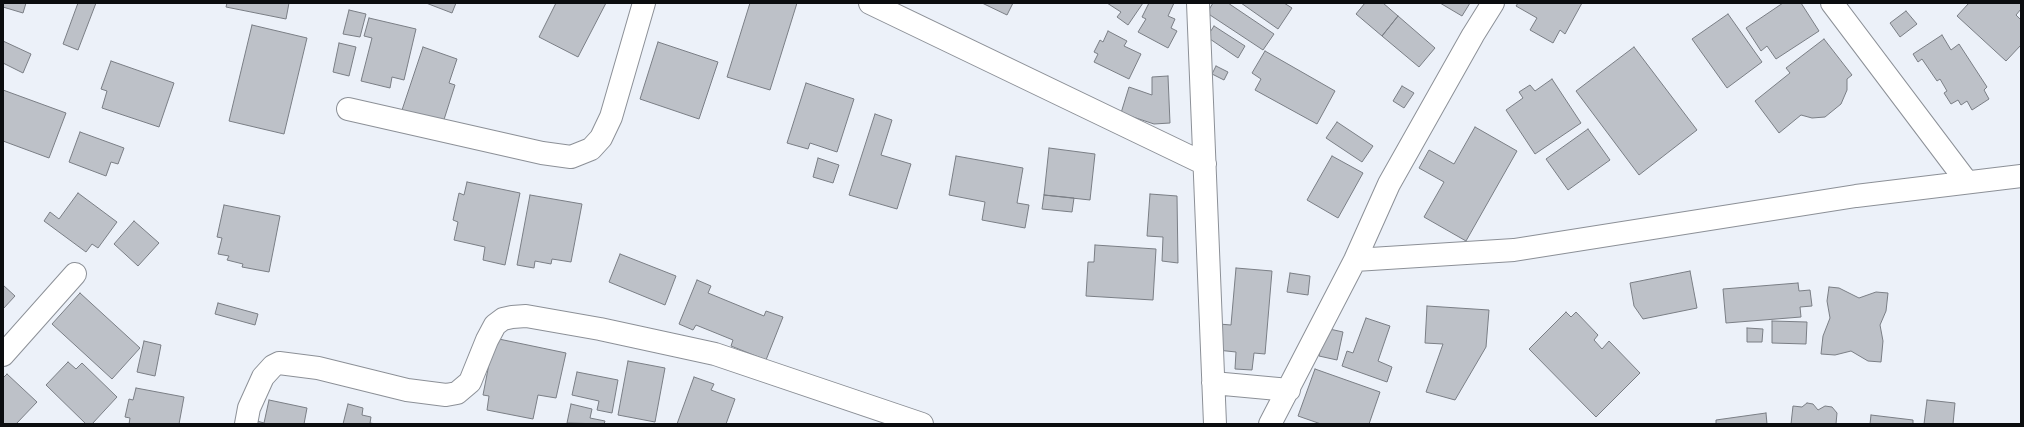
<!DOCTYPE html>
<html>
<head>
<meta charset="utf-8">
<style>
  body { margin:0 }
  #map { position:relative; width:2024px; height:427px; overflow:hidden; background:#ecf1f9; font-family:"Golos Text",sans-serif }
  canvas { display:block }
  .frame { position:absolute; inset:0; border:4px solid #0b0d0f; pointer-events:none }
</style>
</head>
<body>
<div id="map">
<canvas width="2024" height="427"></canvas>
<div class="frame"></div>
</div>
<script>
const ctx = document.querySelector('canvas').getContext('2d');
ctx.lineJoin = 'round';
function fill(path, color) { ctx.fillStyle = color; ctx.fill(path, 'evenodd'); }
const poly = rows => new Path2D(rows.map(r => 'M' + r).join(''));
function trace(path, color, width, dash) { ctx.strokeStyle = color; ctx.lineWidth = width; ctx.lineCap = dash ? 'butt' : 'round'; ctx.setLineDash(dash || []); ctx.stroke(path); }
const building = poly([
  [3,3,26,3,23,13,3,7,3,3],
  [78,3,96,3,78,50,63,44,78,3],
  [227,3,289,3,286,19,226,7,227,3],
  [426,3,456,3,452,13,426,3],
  [556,3,606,3,578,57,539,37,556,3],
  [750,3,797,3,770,90,727,77,750,3],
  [982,3,1013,3,1007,15,982,3],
  [1107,3,1143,3,1128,25,1117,17,1121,12,1107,3],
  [1149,3,1174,3,1168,16,1175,19,1171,28,1177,31,1168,48,1138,32,1146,19,1142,17,1149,3],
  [1213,3,1228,3,1274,34,1263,50,1207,13,1213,3],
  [1241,3,1284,3,1292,8,1278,29,1241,3],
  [1365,3,1383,3,1398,16,1382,36,1356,14,1365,3],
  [1440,3,1470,3,1462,16,1440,3],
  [1518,3,1582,3,1565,34,1560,30,1553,43,1530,30,1537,18,1516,6,1518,3],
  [1783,3,1801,3,1819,31,1776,59,1767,46,1761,51,1746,28,1783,3],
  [1969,3,2021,3,2021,9,2016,15,2021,20,2021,45,2006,61,1957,16,1969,3],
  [349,10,366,14,360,37,343,34,349,10],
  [1906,11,1917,24,1900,37,1890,23,1906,11],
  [1728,14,1762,62,1727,88,1692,39,1728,14],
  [1398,16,1435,48,1419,67,1382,36,1398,16],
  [369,18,416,29,404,80,392,77,390,88,361,81,372,38,364,36,369,18],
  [252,25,307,38,284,134,229,121,252,25],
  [1214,26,1245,46,1238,58,1207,37,1214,26],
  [1108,31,1127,41,1124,46,1141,54,1129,79,1094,62,1098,54,1094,52,1100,40,1103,42,1108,31],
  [1942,35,1951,50,1959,44,1987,87,1984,90,1989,99,1972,110,1967,101,1961,105,1958,100,1951,104,1944,93,1947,91,1940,79,1937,81,1922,59,1918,62,1913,54,1942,35],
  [1824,39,1852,75,1847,79,1847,90,1841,104,1825,117,1812,118,1801,115,1779,133,1755,101,1790,73,1786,68,1824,39],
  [3,41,31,54,23,73,3,63,3,41],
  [658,42,718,62,699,119,640,99,658,42],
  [339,43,356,47,349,76,333,72,339,43],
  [423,47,457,59,449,83,455,85,441,129,400,116,423,47],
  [1634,47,1697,130,1639,175,1576,91,1634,47],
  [1265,51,1335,91,1317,124,1255,90,1261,79,1252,73,1265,51],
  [111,61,174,83,159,127,102,108,107,91,101,89,111,61],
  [1216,66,1228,72,1224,80,1212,74,1216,66],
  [1168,76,1170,123,1154,124,1121,113,1129,87,1152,95,1152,77,1168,76],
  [1552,79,1581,123,1535,154,1506,110,1523,98,1519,92,1530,85,1535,91,1552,79],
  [806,83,854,99,837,152,810,143,808,149,787,143,806,83],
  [1402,86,1414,93,1404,108,1393,101,1402,86],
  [3,90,66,113,49,158,3,141,3,90],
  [875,114,892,120,881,155,911,164,897,209,849,195,875,114],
  [1337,122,1373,146,1362,162,1326,138,1337,122],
  [1475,127,1517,151,1466,241,1424,217,1444,182,1419,168,1429,150,1454,164,1475,127],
  [1588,129,1610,160,1568,190,1546,159,1588,129],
  [80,132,124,148,118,164,111,162,106,176,69,162,80,132],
  [1049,148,1095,154,1090,200,1044,195,1049,148],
  [956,156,1023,168,1017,203,1029,205,1025,228,982,220,985,202,949,195,956,156],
  [1332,156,1363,173,1338,218,1307,200,1332,156],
  [818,158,839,165,833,183,813,177,818,158],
  [467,182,520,193,505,265,483,260,485,247,454,240,458,222,453,220,459,193,464,195,467,182],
  [78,193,117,222,98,248,92,244,86,252,44,221,50,212,59,219,78,193],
  [1150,194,1177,196,1178,263,1162,261,1163,237,1147,236,1150,194],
  [530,195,582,204,571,262,552,259,551,264,535,261,534,268,517,265,530,195],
  [1044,195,1074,198,1072,212,1042,209,1044,195],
  [224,205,280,216,269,272,242,267,243,264,227,260,229,256,218,254,222,238,217,237,224,205],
  [134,221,159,243,138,266,114,244,134,221],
  [1095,245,1156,249,1153,300,1086,296,1088,262,1094,262,1095,245],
  [620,254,676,276,665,305,609,282,620,254],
  [1236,268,1272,271,1265,354,1254,353,1252,370,1235,369,1236,352,1217,350,1219,324,1231,325,1236,268],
  [1690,271,1697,308,1643,319,1634,306,1630,283,1690,271],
  [1290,273,1310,276,1308,295,1287,292,1290,273],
  [697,280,711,286,708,293,764,316,766,311,783,317,766,360,731,346,733,340,696,325,693,330,679,324,697,280],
  [1798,283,1799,291,1810,290,1812,306,1800,307,1801,317,1726,323,1723,289,1798,283],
  [3,285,15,296,3,309,3,285],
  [1829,287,1839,288,1859,298,1876,292,1888,293,1886,311,1880,325,1883,341,1881,362,1868,361,1851,351,1835,355,1821,354,1823,336,1830,318,1827,301,1829,287],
  [80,293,140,348,112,379,52,324,80,293],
  [218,303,258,314,255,325,215,314,218,303],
  [1427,306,1489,310,1486,347,1455,400,1426,392,1443,344,1425,343,1427,306],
  [1566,312,1571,317,1576,312,1598,335,1594,340,1602,349,1609,341,1640,373,1596,417,1529,349,1566,312],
  [1366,318,1390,326,1378,361,1392,367,1387,382,1342,366,1347,351,1353,353,1366,318],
  [1772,321,1807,322,1806,344,1772,343,1772,321],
  [1325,328,1343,332,1337,360,1319,356,1325,328],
  [1747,328,1763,329,1762,342,1747,342,1747,328],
  [494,338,566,353,556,398,538,395,533,419,487,410,489,396,483,395,494,338],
  [144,341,161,345,155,376,137,372,144,341],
  [628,361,665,368,655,422,618,415,628,361],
  [68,362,76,369,82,363,117,397,92,424,86,424,46,385,68,362],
  [1315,369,1380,392,1369,424,1321,424,1298,416,1315,369],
  [577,372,618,380,612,413,597,410,599,401,572,395,577,372],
  [7,374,37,402,16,424,3,424,3,378,7,374],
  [694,377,714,384,711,390,735,399,726,424,677,424,694,377],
  [136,388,184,397,179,424,129,424,130,418,125,417,129,399,133,400,136,388],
  [269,400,307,408,304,424,256,424,257,421,264,423,269,400],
  [1927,400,1955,403,1953,424,1924,424,1927,400],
  [1807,403,1813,404,1818,410,1825,406,1832,407,1837,413,1836,424,1791,424,1793,406,1802,407,1807,403],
  [348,404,363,408,362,415,371,417,370,423,376,424,343,424,348,404],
  [571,404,592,409,590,418,605,421,604,424,567,423,571,404],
  [1766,413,1767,424,1716,424,1716,420,1766,413],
  [1871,415,1913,420,1913,424,1870,424,1871,415]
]);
const minor = poly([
  [870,3,1205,164],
  [1198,3,1215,424],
  [1832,3,1967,182],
  [348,109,542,153,571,157,591,149,601,138,611,117,644,3],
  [1355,260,1514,250,1856,196,2021,176],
  [3,355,75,274],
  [1213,383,1289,390],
  [246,424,249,408,263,377,273,366,279,363,318,368,407,390,446,395,457,393,470,382,487,340,495,325,503,319,512,317,526,316,600,329,715,354,922,424],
  [1270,424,1355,260,1389,184,1473,35,1493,3]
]);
fill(building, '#bdc1c8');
trace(building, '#7a7e85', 1);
trace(minor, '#8c9097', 24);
trace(minor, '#fff', 22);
</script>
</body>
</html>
